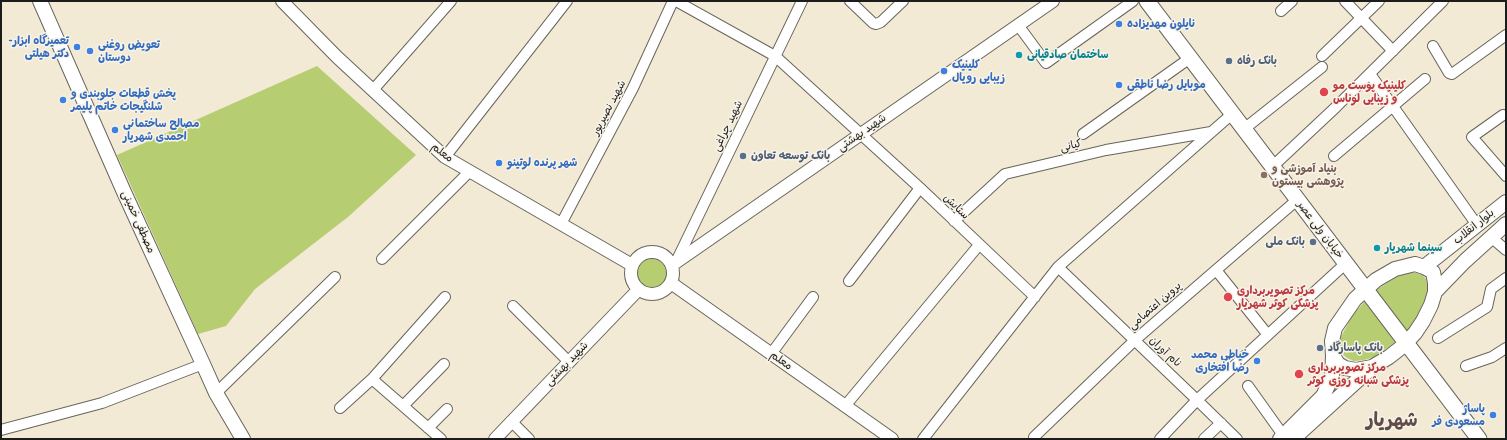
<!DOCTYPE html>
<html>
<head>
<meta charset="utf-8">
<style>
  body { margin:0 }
  #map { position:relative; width:1507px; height:440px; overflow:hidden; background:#f2ead4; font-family:"Balsamiq Sans",sans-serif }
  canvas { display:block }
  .frame { position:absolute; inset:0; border:2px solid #1c1c1c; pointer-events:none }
</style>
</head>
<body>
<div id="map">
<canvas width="1507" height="440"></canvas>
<div class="frame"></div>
</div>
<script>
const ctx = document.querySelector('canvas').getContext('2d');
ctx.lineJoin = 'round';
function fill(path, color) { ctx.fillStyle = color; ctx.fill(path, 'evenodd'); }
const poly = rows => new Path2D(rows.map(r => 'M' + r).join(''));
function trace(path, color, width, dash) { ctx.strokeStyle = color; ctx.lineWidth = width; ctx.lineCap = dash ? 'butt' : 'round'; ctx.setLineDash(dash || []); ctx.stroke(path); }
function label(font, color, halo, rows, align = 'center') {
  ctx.font = font + ' "Balsamiq Sans","Playpen Sans Arabic",sans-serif'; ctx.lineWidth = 3; ctx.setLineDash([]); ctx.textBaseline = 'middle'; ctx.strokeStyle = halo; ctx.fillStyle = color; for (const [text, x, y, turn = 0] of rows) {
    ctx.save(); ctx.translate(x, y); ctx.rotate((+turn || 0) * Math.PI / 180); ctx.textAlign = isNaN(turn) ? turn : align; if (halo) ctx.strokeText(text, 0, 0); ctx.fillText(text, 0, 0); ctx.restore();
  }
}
const green = poly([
  [317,66,416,155,348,217,255,289,226,326,198,334,117,155],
  '637 274a15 15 0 1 1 30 0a15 15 0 1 1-30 0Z',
  [1404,273,1417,273,1422,275,1426,279,1428,289,1427,297,1422,309,1407,332,1376,290],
  [1365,301,1397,341,1374,357,1364,360,1354,361,1347,358,1340,352,1339,345,1341,337,1352,316],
  [1337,377,1343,380,1351,380,1331,397]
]);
const minor = poly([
  [676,1,775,56,920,188,1035,297],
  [850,1,873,23,876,24,881,22,903,1],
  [1345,1,1393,51],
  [1281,11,1292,1],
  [1018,25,1046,63,1133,1],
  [1433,46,1449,73,1452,74,1506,35],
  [1322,56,1379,1],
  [1370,74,1477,225],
  [373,90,451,1],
  [1503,115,1472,137,1506,176],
  [1244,129,1322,67],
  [1083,134,1190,58],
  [1334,156,1425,79],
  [445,157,567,1],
  [1272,167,1336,107,1443,1],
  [954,221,1005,174,1106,150,1211,132],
  [561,224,633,88,673,1],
  [1492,238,1506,250],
  [382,259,470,171],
  [676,262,802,1],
  [1058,267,1197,400,1237,439],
  [1216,270,1268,335],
  [849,281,920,188],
  [513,306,569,362],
  [1438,338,1487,307,1491,289,1506,278],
  [771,354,813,297],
  [1466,366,1492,357,1506,348],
  [372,379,441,439],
  [1248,386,1283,435],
  [216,393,335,277],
  [403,406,444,364],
  [845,406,979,245],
  [340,408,372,379,445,297],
  [512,422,529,439],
  [428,428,447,409],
  [1,430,102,403,203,364],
  [1034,437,1135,340,1297,200],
  [923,439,1058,267,1232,114],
  [1160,439,1197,400,1345,264],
  [1204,439,1221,423]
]);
const tertiary = poly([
  [282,1,337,57,445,157,632,265],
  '631 273a21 21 0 1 1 42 0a21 21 0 1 1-42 0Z',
  [672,265,1053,1],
  [671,283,892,439],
  [495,439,639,289]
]);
const secondary = poly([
  [40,1,124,192,203,364,216,393,243,439],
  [1415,264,1424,267,1433,272,1435,283,1435,292,1431,305,1423,321,1415,333,1403,346,1389,357,1372,367,1356,370,1345,368,1338,364,1333,356,1332,341,1335,328,1355,299,1376,280,1395,269,1415,264],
  [1424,267,1506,202],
  [1435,292,1465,261,1506,224],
  [1280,439,1323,396,1332,377,1333,356],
  [1293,439,1371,368]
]);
const primary = poly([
  [1147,1,1479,439]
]);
const markers = [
  [1119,24,4,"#3f7fe0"],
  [77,47,4,"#3f7fe0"],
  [90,51,4,"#3f7fe0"],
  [1019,55,4,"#0f9aa8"],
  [1229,61,4,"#5c6f8a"],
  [944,71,4,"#3f7fe0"],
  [1119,85,4,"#3f7fe0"],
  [1324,92,5,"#e0444e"],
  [63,100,4,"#3f7fe0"],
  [115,130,4,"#3f7fe0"],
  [743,156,4,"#5c6f8a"],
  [499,163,4,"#3f7fe0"],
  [1264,175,4,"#8d6e63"],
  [1313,242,4,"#5c6f8a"],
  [1377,248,4,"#0f9aa8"],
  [1228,297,5,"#e0444e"],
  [1320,348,4,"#5c6f8a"],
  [1257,361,4,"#3f7fe0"],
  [1299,374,5,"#e0444e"],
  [1493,415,4,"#3f7fe0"]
];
const shopNames = [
  ["نایلون مهدیزاده",1127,24],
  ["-تعمیرگاه ابزار",69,41,"right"],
  ["دکتر هیلتی",69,54,"right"],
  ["تعویض روغنی",98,45],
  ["دوستان",98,58],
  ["کلینیک",952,65],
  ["زیبایی رویال",952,78],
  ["موبایل رضا ناطقی",1127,85],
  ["پخش قطعات جلوبندی و",71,94],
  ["شلنگیجات خاتم پلیمر",71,107],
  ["مصالح ساختمانی",123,124],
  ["احمدی شهریار",123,137],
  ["شهر پرنده لوتینو",507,163],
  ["خیاطی محمد",1249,355,"right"],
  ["رضا افتخاری",1249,368,"right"],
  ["پاساژ",1485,409,"right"],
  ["مسعودی فر",1485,422,"right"]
];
const cultureNames = [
  ["ساختمان صادقیانی",1027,55],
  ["سینما شهریار",1385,248]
];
const serviceNames = [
  ["بانک رفاه",1237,61],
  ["بانک توسعه تعاون",751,156],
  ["بانک ملی",1305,242,"right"],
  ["بانک پاسارگاد",1328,348]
];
const healthNames = [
  ["کلینیک پوست مو",1333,86],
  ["و زیبایی لوناس",1333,99],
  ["مرکز تصویربرداری",1237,291],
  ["پزشکی کوثر شهریار",1237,304],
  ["مرکز تصویربرداری",1308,368],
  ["پزشکی شبانه روزی کوثر",1308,381]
];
const streetNames = [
  ["شهید نصیرپور",609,108,-62],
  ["شهید چراغی",728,126,-64],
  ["شهید بهشتی",862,133,-35],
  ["کیانی",1071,146,-13],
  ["معلم",442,153,38],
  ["ستایش",956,207,44],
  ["مصطفی خمینی",138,222,66],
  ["بلوار انقلاب",1474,227,-39],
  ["خیابان ولی عصر",1320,230,53],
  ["پروین اعتصامی",1155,306,-41],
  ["نام آوران",1165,352,43],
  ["معلم",781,361,35],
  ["شهید بهشتی",567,364,-46]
];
const educationNames = [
  ["بنیاد آموزشی و",1272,169],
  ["پژوهشی بیستون",1272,182]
];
const townNames = [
  ["شهریار",1392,421]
];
fill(green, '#b6cd72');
trace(minor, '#67645c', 12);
trace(tertiary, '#67645c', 14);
trace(secondary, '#67645c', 16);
trace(primary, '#67645c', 17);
trace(minor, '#fff', 10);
trace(tertiary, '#fff', 12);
trace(secondary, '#fff', 14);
trace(primary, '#fff', 15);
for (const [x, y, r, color] of markers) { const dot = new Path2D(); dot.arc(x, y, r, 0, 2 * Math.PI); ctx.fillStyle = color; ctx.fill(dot); trace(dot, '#f7f3e8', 1.5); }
label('bold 11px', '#366cbe', '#f7f3e8', shopNames, 'left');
label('bold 11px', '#0d838f', '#f7f3e8', cultureNames, 'left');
label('bold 11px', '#4e5e75', '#f7f3e8', serviceNames, 'left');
label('bold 11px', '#be3a42', '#f7f3e8', healthNames, 'left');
label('11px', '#1c1c1c', '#f7f3e8', streetNames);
label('bold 11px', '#785e54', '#f7f3e8', educationNames, 'left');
label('bold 19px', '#604c4a', '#f7f3e8', townNames);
</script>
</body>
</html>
